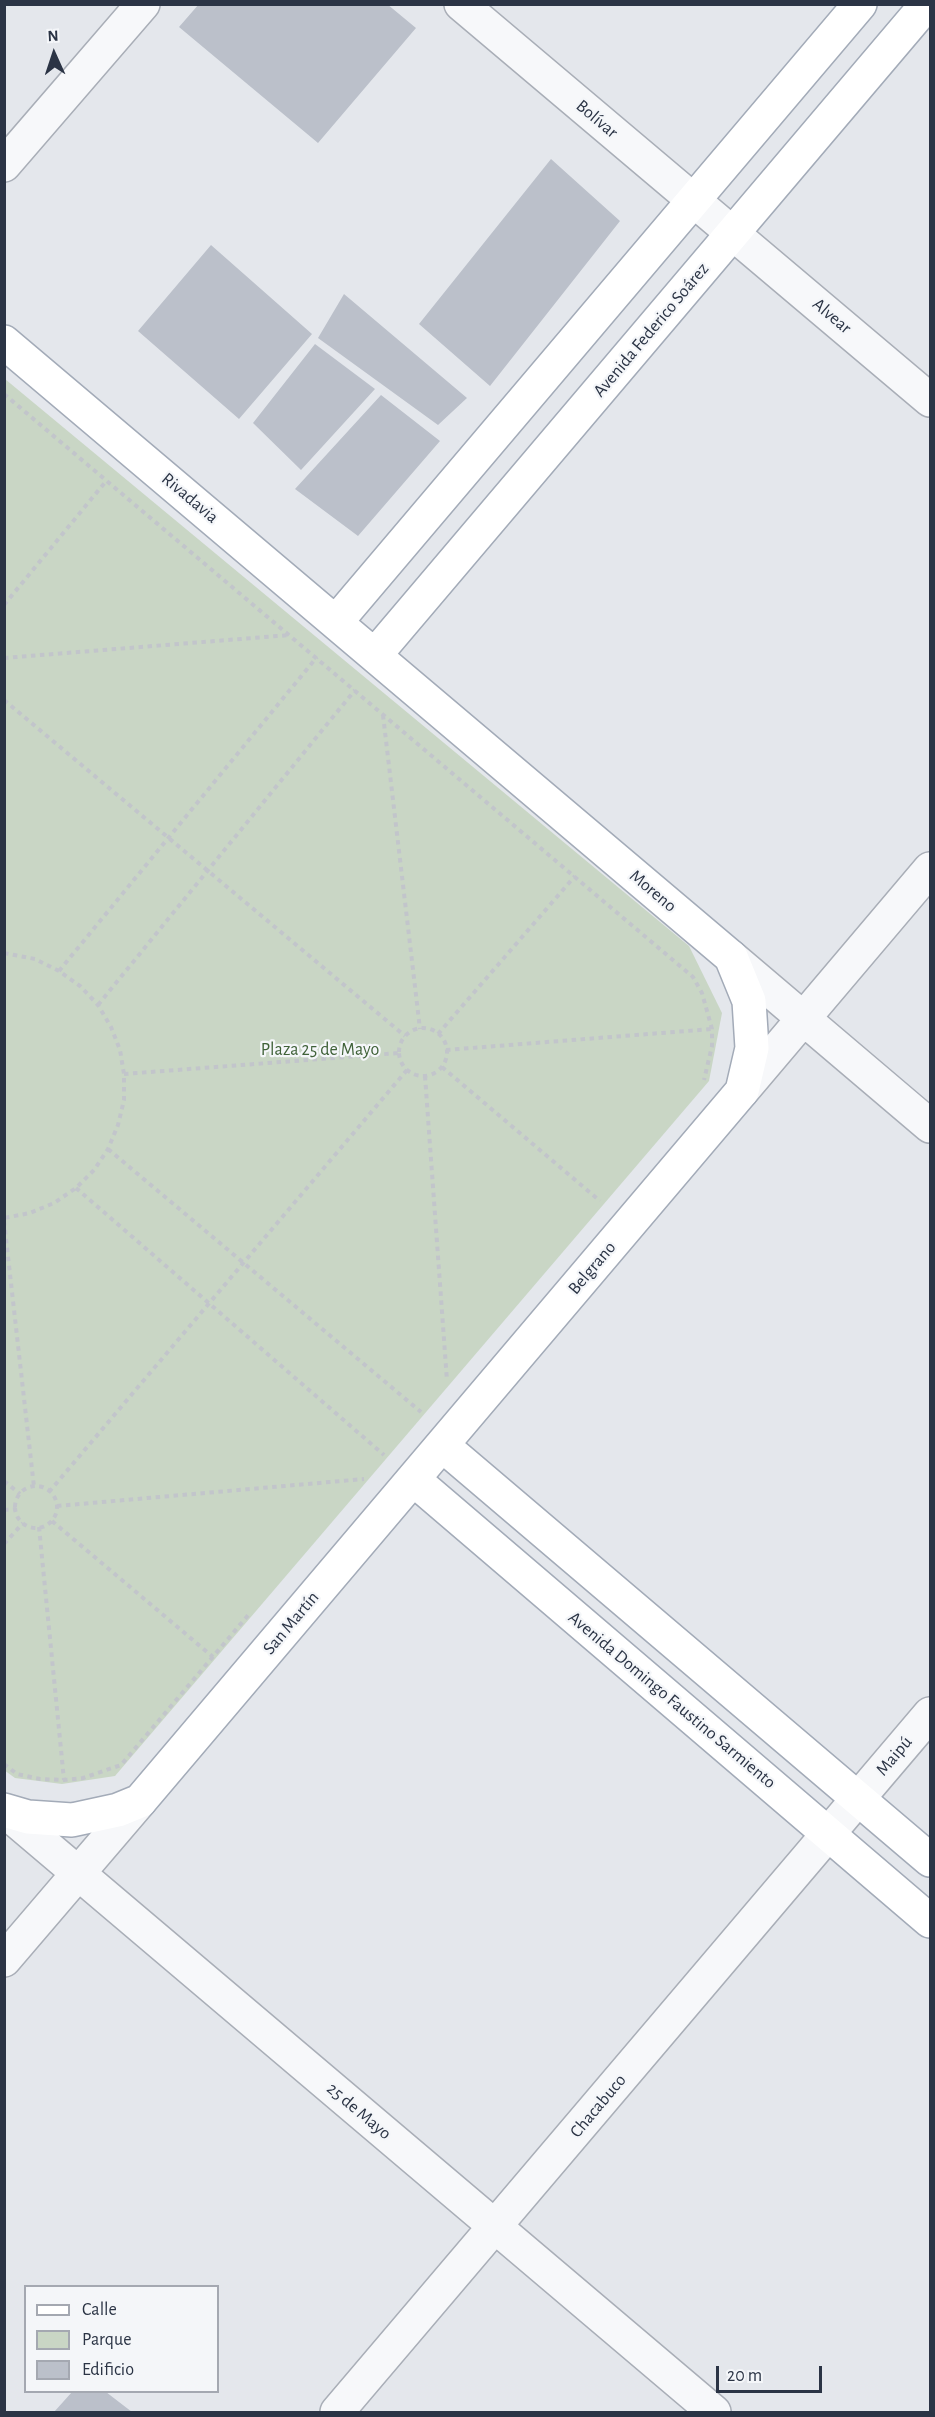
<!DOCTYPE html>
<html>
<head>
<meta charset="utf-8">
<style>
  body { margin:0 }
  #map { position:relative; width:935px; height:2417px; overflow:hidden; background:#e4e7ec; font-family:"Alegreya Sans",sans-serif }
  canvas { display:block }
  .frame { position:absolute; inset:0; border:6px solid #2b3445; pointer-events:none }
  .legend { position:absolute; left:24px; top:2285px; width:195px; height:108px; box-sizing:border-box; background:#f4f6f9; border:2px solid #a4a8b1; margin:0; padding:8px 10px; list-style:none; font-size:18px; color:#2b3445 }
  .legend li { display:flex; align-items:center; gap:12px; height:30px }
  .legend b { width:30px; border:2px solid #a4a8b1 }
  .north { position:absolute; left:24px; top:24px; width:60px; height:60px; -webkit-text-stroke:4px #f4f6f9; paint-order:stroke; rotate:357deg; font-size:16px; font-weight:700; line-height:24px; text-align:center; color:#2b3445 }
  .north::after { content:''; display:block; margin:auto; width:21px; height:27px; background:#2b3445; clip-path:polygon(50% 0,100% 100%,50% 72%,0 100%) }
  .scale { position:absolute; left:716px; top:2366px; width:106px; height:27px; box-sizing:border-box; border:3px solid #2b3445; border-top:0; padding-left:8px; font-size:18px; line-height:21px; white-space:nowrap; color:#2b3445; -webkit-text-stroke:4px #f4f6f9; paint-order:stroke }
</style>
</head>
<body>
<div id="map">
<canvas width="935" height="2417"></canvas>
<div class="frame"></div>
<ul class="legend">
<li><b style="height:8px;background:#fff"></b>Calle</li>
<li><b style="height:16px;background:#c9d6c5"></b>Parque</li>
<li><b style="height:16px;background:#bbc0ca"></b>Edificio</li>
</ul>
<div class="north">N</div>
<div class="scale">20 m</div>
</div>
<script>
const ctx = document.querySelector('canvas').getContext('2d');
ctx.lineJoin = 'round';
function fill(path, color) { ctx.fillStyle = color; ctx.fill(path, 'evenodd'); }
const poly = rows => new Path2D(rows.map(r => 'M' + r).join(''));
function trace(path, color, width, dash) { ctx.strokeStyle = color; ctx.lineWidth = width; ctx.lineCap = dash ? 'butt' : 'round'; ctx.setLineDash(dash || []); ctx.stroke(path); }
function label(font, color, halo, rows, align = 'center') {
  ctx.font = font + ' "Alegreya Sans",sans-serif'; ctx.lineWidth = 4.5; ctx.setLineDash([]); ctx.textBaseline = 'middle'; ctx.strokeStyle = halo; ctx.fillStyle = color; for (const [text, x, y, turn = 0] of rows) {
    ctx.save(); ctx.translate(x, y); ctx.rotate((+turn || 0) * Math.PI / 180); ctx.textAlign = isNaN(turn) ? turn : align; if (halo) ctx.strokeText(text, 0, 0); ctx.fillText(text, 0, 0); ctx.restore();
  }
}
const green = poly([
  [5,379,689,946,722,1013,709,1081,115,1776,62,1784,15,1778,4,1770]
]);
const building = poly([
  [199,4,387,4,416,28,318,143,179,27],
  [551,159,620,221,490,386,419,324],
  [211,245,312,334,239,419,138,331],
  [344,294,467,398,438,425,318,338],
  [315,344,375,389,301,470,253,423],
  [381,395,440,441,358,536,295,489],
  [72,2392,106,2392,132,2412,54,2412]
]);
const path = poly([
  [4,394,693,977,702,993,712,1029,712,1046,704,1080],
  [4,605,107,480],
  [4,658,290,635],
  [4,700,405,1036],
  [383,715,420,1029],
  [4,953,35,959,59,971,80,986,98,1005,111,1027,120,1050,124,1074,124,1100,118,1125,108,1149,94,1170,76,1188,54,1203,30,1213,4,1218],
  [59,971,317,657],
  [98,1005,355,690],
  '399 1052a24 24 0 1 1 48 0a24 24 0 1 1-48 0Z',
  [438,1034,575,876],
  [446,1050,712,1029],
  [442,1067,600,1201],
  [124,1074,399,1053],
  [425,1076,447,1381],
  [108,1149,421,1412],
  [76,1188,384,1455],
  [4,1221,34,1487],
  [4,1481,20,1494],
  '15 1507a21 21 0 1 1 42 0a21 21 0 1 1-42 0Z',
  [49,1492,407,1070],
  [57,1506,364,1479],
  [4,1510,16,1509],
  [52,1521,213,1657],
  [39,1527,64,1780],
  [4,1544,23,1523],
  [4,1764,17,1774,40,1779,64,1780,83,1778,121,1765,250,1613]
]);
const minor = poly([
  [461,4,930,400],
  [4,165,143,4],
  [731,957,930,1126],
  [742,1091,930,869],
  [6,1812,714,2412],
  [4,1960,140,1801],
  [337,2412,930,1714]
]);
const major = poly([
  [4,342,731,957,749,1001,752,1048,742,1091,140,1801,118,1810,72,1820,28,1817,4,1810],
  [336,622,860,4],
  [375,655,927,4],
  [442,1445,930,1860],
  [413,1479,930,1921]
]);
const streetNames = [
  ["Bolívar",597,119,40],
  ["Alvear",832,316,40],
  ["Avenida Federico Soárez",651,330,-50],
  ["Rivadavia",190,498,40],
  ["Moreno",653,891,40],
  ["Belgrano",592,1268,-50],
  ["San Martín",291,1623,-50],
  ["Avenida Domingo Faustino Sarmiento",672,1700,40],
  ["Maipú",894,1756,-50],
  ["Chacabuco",598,2106,-50],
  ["25 de Mayo",359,2111,40]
];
const parkNames = [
  ["Plaza 25 de Mayo",320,1050]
];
fill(green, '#c9d6c5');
fill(building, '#bbc0ca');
trace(minor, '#a9aeb7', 36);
trace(major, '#a3abb8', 36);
trace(path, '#c2c5cb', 4, [4.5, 4.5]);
trace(minor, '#f7f8fa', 33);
trace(major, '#fff', 33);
label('18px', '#2b3445', '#f4f6f9', streetNames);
label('18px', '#3f6138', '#f4f6f9', parkNames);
</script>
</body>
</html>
